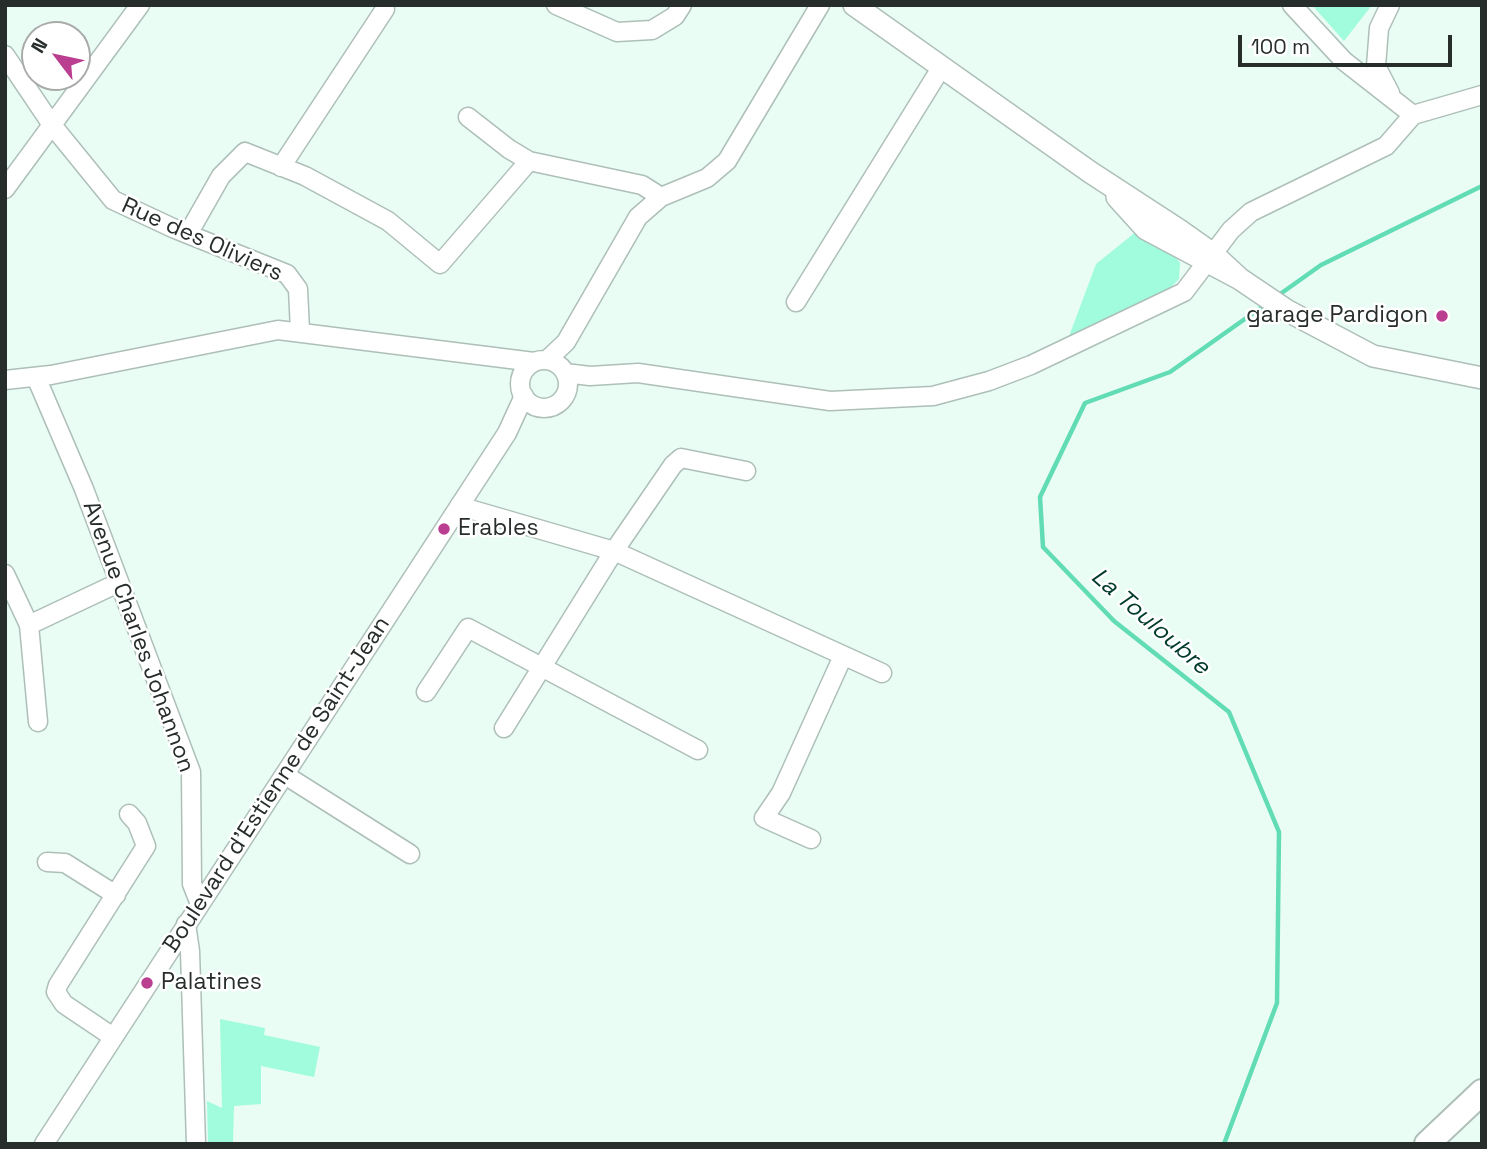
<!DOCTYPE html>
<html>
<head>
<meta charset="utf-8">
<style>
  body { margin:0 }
  #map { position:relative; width:1487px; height:1149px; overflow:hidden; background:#eafdf5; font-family:"Space Grotesk",sans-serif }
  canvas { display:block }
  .frame { position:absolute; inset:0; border:7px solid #262d2a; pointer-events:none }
  .north { position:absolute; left:21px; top:21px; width:70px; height:70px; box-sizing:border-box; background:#fff; border:2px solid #a8abaa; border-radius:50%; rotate:302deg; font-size:19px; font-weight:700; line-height:28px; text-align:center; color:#262d2a }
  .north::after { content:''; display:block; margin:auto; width:24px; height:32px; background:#ba3f91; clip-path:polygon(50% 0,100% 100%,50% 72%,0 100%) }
  .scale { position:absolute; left:1238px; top:35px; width:214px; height:32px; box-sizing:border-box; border:4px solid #262d2a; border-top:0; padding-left:9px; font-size:21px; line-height:24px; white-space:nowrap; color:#262d2a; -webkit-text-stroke:5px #fff; paint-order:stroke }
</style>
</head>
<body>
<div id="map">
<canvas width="1487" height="1149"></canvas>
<div class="frame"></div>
<div class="north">N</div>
<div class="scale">100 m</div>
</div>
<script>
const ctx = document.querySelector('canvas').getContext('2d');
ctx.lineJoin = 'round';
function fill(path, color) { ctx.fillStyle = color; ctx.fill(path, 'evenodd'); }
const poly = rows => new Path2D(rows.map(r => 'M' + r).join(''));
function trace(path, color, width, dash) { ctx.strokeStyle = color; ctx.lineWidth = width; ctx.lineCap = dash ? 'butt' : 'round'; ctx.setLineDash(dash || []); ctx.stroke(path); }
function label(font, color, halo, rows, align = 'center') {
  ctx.font = font + ' "Space Grotesk",sans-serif'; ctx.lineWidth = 5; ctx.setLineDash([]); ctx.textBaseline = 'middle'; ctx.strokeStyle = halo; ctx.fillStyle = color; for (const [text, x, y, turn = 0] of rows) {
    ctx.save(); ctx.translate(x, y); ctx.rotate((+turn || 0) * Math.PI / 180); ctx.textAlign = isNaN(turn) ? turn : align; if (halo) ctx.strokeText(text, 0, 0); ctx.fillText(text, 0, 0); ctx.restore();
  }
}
const green = poly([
  [1312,5,1372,5,1344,41],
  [1137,231,1174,255,1180,263,1179,279,1169,289,1068,339,1096,264],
  [220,1019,265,1028,264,1035,320,1047,314,1077,261,1066,261,1104,234,1106,233,1144,208,1144,207,1101,222,1108]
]);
const stream = poly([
  [1276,297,1321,265,1482,186],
  [1224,1144,1277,1003,1279,832,1229,712,1114,621,1043,547,1040,497,1085,403,1170,372,1266,304]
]);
const minor = poly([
  [556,5,617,32,652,30,675,16,682,5],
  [1292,5,1344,61,1413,115],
  [1390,5,1379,28,1376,66,1390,93],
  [5,55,52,125,113,200,175,229,287,274,298,289,300,331],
  [468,117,509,149,529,161,642,185,661,197],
  [281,167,385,9],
  [5,189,140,5],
  [188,234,221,176,245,152,305,176,388,221,440,264,529,161],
  [796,302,941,68],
  [547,360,566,342,638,217,661,197,707,178,727,161,820,5],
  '520 384a24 24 0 1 1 48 0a24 24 0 1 1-48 0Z',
  [565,373,590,376,638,373,830,401,933,396,989,381,1031,365,1184,292,1231,230,1251,212,1386,146,1413,115,1482,95],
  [36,377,84,489,191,772,192,884,200,904],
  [5,380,51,375,278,330,534,362],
  [459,506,614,551,882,673],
  [5,574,29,625,38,722],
  [29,625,118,583],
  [426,692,468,628,698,750],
  [504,728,614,551,673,465,681,458,746,471],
  [285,775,410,854],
  [811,839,764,818,781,793,843,656],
  [47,862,65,863,116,895],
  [186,924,190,951,196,1144],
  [113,1037,64,1004,56,992,58,985,146,846,137,823,129,814],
  [44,1144,507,433,524,396]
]);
const tertiary = poly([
  [854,5,1090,172,1179,230,1213,254,1240,279],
  [1117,197,1146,229,1240,279,1286,310,1373,356,1482,378]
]);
const secondary = poly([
  [1427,1144,1482,1092]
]);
const markers = [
  [1442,316,7,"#ba3f91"],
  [444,529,7,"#ba3f91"],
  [147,983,7,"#ba3f91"]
];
const streetNames = [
  ["Rue des Oliviers",202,240,24],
  ["Avenue Charles Johannon",138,637,70],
  ["Boulevard d'Estienne de Saint-Jean",277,785,-57]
];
const poiNames = [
  ["garage Pardigon",1428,316,"right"],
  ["Erables",458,529],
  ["Palatines",161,983]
];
const waterNames = [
  ["La Touloubre",1150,622,41]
];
fill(green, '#a0fcdc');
trace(stream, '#61dcb5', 4.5);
trace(minor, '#adbfb8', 21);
trace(tertiary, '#adbfb8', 24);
trace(secondary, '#adbfb8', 28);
trace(minor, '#fff', 18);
trace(tertiary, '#fff', 21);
trace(secondary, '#fff', 24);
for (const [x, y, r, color] of markers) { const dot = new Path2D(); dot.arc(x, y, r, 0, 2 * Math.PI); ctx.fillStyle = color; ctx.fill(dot); trace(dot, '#fff', 2.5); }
label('23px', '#262d2a', '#fff', streetNames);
label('23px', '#262d2a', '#fff', poiNames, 'left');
label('italic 24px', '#013b2c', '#fff', waterNames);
</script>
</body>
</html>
